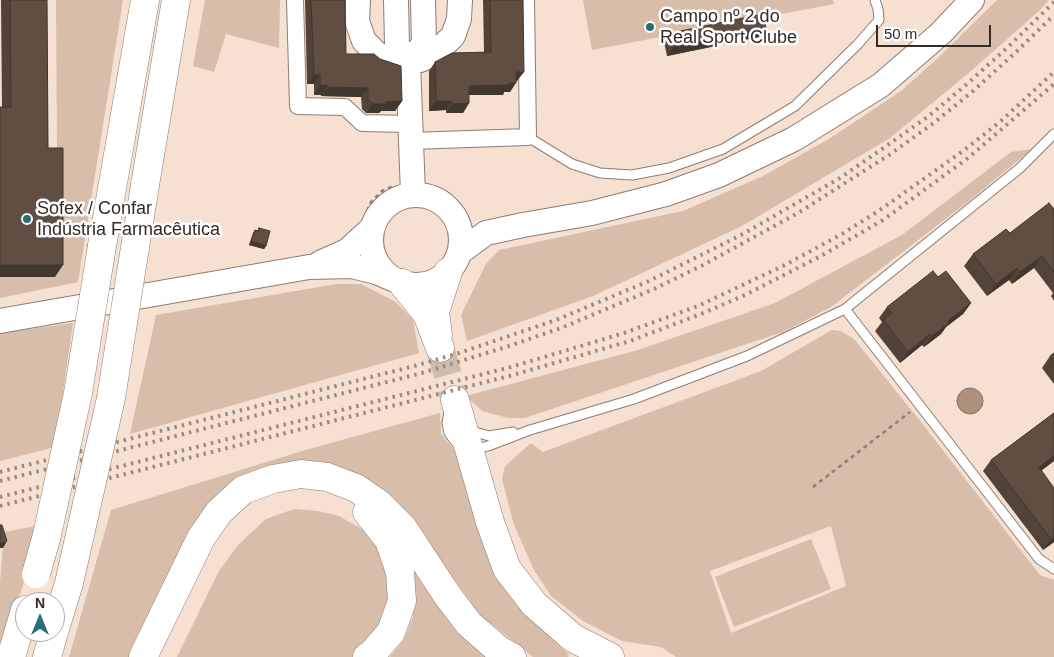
<!DOCTYPE html>
<html>
<head>
<meta charset="utf-8">
<style>
  body { margin:0 }
  #map { position:relative; width:1054px; height:657px; overflow:hidden; background:#f5e0d1; font-family:Helvetica,sans-serif }
  canvas { display:block }
  .north { position:absolute; left:15px; top:592px; width:50px; height:50px; box-sizing:border-box; background:#fff; border:1px solid #adaaa8; border-radius:50%; rotate:0deg; font-size:14px; font-weight:700; line-height:20px; text-align:center; color:#332b26 }
  .north::after { content:''; display:block; margin:auto; width:18px; height:22px; background:#256e78; clip-path:polygon(50% 0,100% 100%,50% 72%,0 100%) }
  .scale { position:absolute; left:876px; top:25px; width:115px; height:22px; box-sizing:border-box; border:2px solid #332b26; border-top:0; padding-left:6px; font-size:15px; line-height:18px; white-space:nowrap; color:#332b26; -webkit-text-stroke:4px #fff; paint-order:stroke }
</style>
</head>
<body>
<div id="map">
<canvas width="1054" height="657"></canvas>
<div class="north">N</div>
<div class="scale">50 m</div>
</div>
<script>
const ctx = document.querySelector('canvas').getContext('2d');
ctx.lineJoin = 'round';
function fill(path, color) { ctx.fillStyle = color; ctx.fill(path, 'evenodd'); }
const poly = rows => new Path2D(rows.map(r => 'M' + r).join(''));
function trace(path, color, width, dash) { ctx.strokeStyle = color; ctx.lineWidth = width; ctx.lineCap = dash ? 'butt' : 'round'; ctx.setLineDash(dash || []); ctx.stroke(path); }
function label(font, color, halo, rows, align = 'center') {
  ctx.font = font + ' Helvetica,sans-serif'; ctx.lineWidth = 5; ctx.setLineDash([]); ctx.textBaseline = 'middle'; ctx.strokeStyle = halo; ctx.fillStyle = color; for (const [text, x, y, turn = 0] of rows) {
    ctx.save(); ctx.translate(x, y); ctx.rotate((+turn || 0) * Math.PI / 180); ctx.textAlign = isNaN(turn) ? turn : align; if (halo) ctx.strokeText(text, 0, 0); ctx.fillText(text, 0, 0); ctx.restore();
  }
}
const green = poly([
  [56,0,123,0,78,282,0,298,0,277,55,277,57,148],
  [205,0,280,0,279,48,226,34,214,72,193,66],
  [583,0,833,0,834,4,592,50],
  [997,0,1049,0,1039,11,971,71,890,138,742,226,593,296,467,341,461,315,486,264,499,250,683,211,763,176,829,139,901,91,940,56],
  [1032,149,969,201,831,307,783,332,525,418,508,418,482,411,466,396,638,350,775,303,902,235,1011,152],
  [337,284,361,284,396,302,413,320,419,353,130,434,156,315],
  [73,323,55,447,0,461,0,333],
  [832,330,841,331,854,339,921,422,1040,575,1054,580,1054,657,676,657,661,647,622,641,583,621,551,596,534,570,514,525,502,479,505,466,531,443,543,452,761,371],
  [831,526,846,586,731,633,710,571],
  [440,413,441,434,465,463,523,610,569,655,568,657,533,657,479,614,419,530,387,494,247,476,130,657,69,657,111,510,309,449],
  [294,509,318,511,339,516,367,532,380,549,394,595,374,643,352,657,177,657,219,571,238,545,266,519],
  [42,525,1,654,0,654,0,582,4,532],
  [811,539,831,589,734,627,715,577],
  [413,554,495,657,390,657,403,641,413,617]
]);
const water = poly([
  '957 401a13 13 0 1 1 26 0a13 13 0 1 1-26 0Z'
]);
const highwayTunnel = poly([
  [440,348,455,400]
]);
const path = poly([
  [367,211,371,202,382,191,393,186],
  [813,487,910,412]
]);
const lane = poly([
  [528,137,572,164,600,173,632,175,669,168,723,149,795,106,858,44,879,20,878,9,875,0],
  [845,309,1039,559,1054,569],
  [449,412,447,423,449,433,458,445],
  [470,429,475,432,489,436,513,432],
  [472,450,488,446,530,430,634,399,747,356,845,309,1020,168,1054,134]
]);
const street = poly([
  [295,0,298,106,345,107,362,123,410,124],
  [411,141,528,137,526,0]
]);
const secondary = poly([
  [358,0,357,21,364,41,378,55,399,62,420,60,434,54,453,36,459,19,460,0],
  [396,0,397,45,408,62,413,194],
  [408,62,424,44,423,0],
  '371 240a45 45 0 1 1 90 0a45 45 0 1 1-90 0Z',
  [460,252,486,233,523,225,592,213,666,194,719,175,794,139,881,85,941,33,972,0],
  [320,263,347,251,372,228],
  [0,321,309,267,352,266,376,272,395,280]
]);
const highway = poly([
  [145,185,176,0],
  [102,246,145,0],
  [402,283,427,314,440,348],
  [438,335,435,312,448,272],
  [455,400,490,522,507,569,534,604,573,638,610,657],
  [367,512,389,540,400,572,402,601,391,632,372,654,367,657],
  [11,657,25,610],
  [47,657,54,632],
  [143,657,201,538,219,512,243,490,273,479,301,474,327,477,356,488,378,503,403,528,447,595,469,624,499,650,512,657]
]);
const rail = poly([
  [0,472,418,365,459,353,556,320,649,281,743,234,840,178,885,147,930,115,967,84,1009,46,1054,2],
  [0,481,422,373,506,347,561,328,654,289,703,265,798,213,889,155,935,122,973,91,1015,53,1054,15],
  [0,497,511,367,624,333,698,306,783,266,842,234,877,212,963,151,1001,121,1054,72],
  [0,506,513,375,630,341,701,314,745,295,819,257,883,220,968,158,1054,84]
]);
const highwayBridge = poly([
  [36,574,47,535,78,393,102,246],
  [55,629,69,583,111,398,145,185]
]);
const wall = poly([
  [1,0,47,0,48,148,55,277,2,107],
  [305,0,345,0,346,54,402,101,395,111,381,111,379,113,366,113,362,109,361,97,321,96,321,95,314,95,314,84,307,84],
  [483,0,523,0,517,81,516,81,510,92,504,92,503,95,469,95,469,103,463,113,446,113,446,110,429,111,429,71,435,62,484,52],
  [766,28,759,37,667,56,664,42,671,33],
  [1054,209,1054,301,1051,296,1053,293,1034,268,1012,284,1009,280,987,296,964,266,973,254,1010,233],
  [259,228,266,246,264,249,249,245,253,233,255,230,257,231],
  [938,277,971,303,963,314,946,327,941,334,924,347,922,345,900,363,875,331,882,322,879,318,887,307],
  [1054,353,1054,384,1042,368,1050,356],
  [1054,413,1054,461,1041,471,1054,542,1043,550,983,471,991,460]
]);
const shadedWall = poly([
  [766,28,759,37,667,56,674,47],
  [516,72,524,72,517,81,510,81],
  [314,75,320,75,314,84,307,84],
  [516,83,510,92,504,92,503,95,462,95,469,86],
  [320,85,328,85,321,95,314,95],
  [328,87,368,88,361,97,321,96],
  [402,101,395,111,381,111,379,113,366,113,373,104,386,102],
  [436,101,452,101,446,110,429,111],
  [469,103,463,113,446,113,452,104],
  [251,241,266,246,264,249,249,245],
  [1042,256,1034,268,1012,284,1020,272],
  [0,265,63,265,55,277,0,277],
  [1017,268,1009,280,987,296,996,284],
  [971,303,963,314,946,327,941,334,924,347,932,336,948,321],
  [930,334,922,345,900,363,908,352],
  [1054,456,1054,461,1031,478,1039,467],
  [1054,537,1054,542,1043,550,1051,539],
  [7,541,3,548,0,548,0,544]
]);
const building = poly([
  [10,0,47,0,48,148,63,148,63,265,0,265,0,107,11,107,10,0],
  [311,0,345,0,346,54,374,54,380,59,401,66,402,101,386,102,386,104,373,104,368,100,368,88,328,87,328,85,320,85,320,75,314,75,311,0],
  [490,0,523,0,524,72,516,72,516,83,509,83,509,85,469,86,469,103,452,104,452,101,436,101,435,62,452,53,491,52,490,0],
  [763,14,766,28,674,47,671,33,763,14],
  [1049,203,1054,209,1054,272,1042,256,1020,272,1017,268,996,284,973,254,1006,229,1010,233,1049,203],
  [259,228,270,231,266,246,251,241,255,230,258,231,259,228],
  [933,271,938,277,946,271,971,303,948,321,949,323,932,336,930,334,908,352,883,320,892,313,887,307,933,271],
  [1054,353,1054,361,1050,356,1054,353],
  [1054,413,1054,456,1039,467,1054,488,1054,537,1051,539,991,460,1054,413],
  [0,525,2,525,7,541,0,544,0,525]
]);
const markers = [
  [650,27,5,"#256e78"],
  [27,219,5,"#256e78"]
];
const poiNames = [
  ["Campo nº 2 do",660,17],
  ["Real Sport Clube",660,38],
  ["Sofex / Confar",37,209],
  ["Indústria Farmacêutica",37,230]
];
fill(green, '#d7bdaa');
fill(water, '#ad917d');
trace(water, '#887263', 1);
trace(highwayTunnel, '#cebcaf', 28, [28, 14]);
trace(lane, '#8f7c6f', 11);
trace(street, '#8f7c6f', 18);
trace(secondary, '#8f7c6f', 26);
trace(highway, '#8f7c6f', 29);
trace(path, '#8e8076', 2.5, [4, 4]);
trace(lane, '#fff', 9);
trace(street, '#fff', 16);
trace(secondary, '#fff', 24);
trace(highway, '#fff', 28);
trace(rail, '#9a8b81', 4, [2.5, 5]);
trace(highwayBridge, '#8f7c6f', 29, []);
trace(highwayBridge, '#fff', 28);
fill(wall, '#524338');
fill(shadedWall, '#42372e');
fill(building, '#5f4e41');
trace(building, '#42372e', 1);
for (const [x, y, r, color] of markers) { const dot = new Path2D(); dot.arc(x, y, r, 0, 2 * Math.PI); ctx.fillStyle = color; ctx.fill(dot); trace(dot, '#fff', 2); }
label('18px', '#332b26', '#fff', poiNames, 'left');
</script>
</body>
</html>
